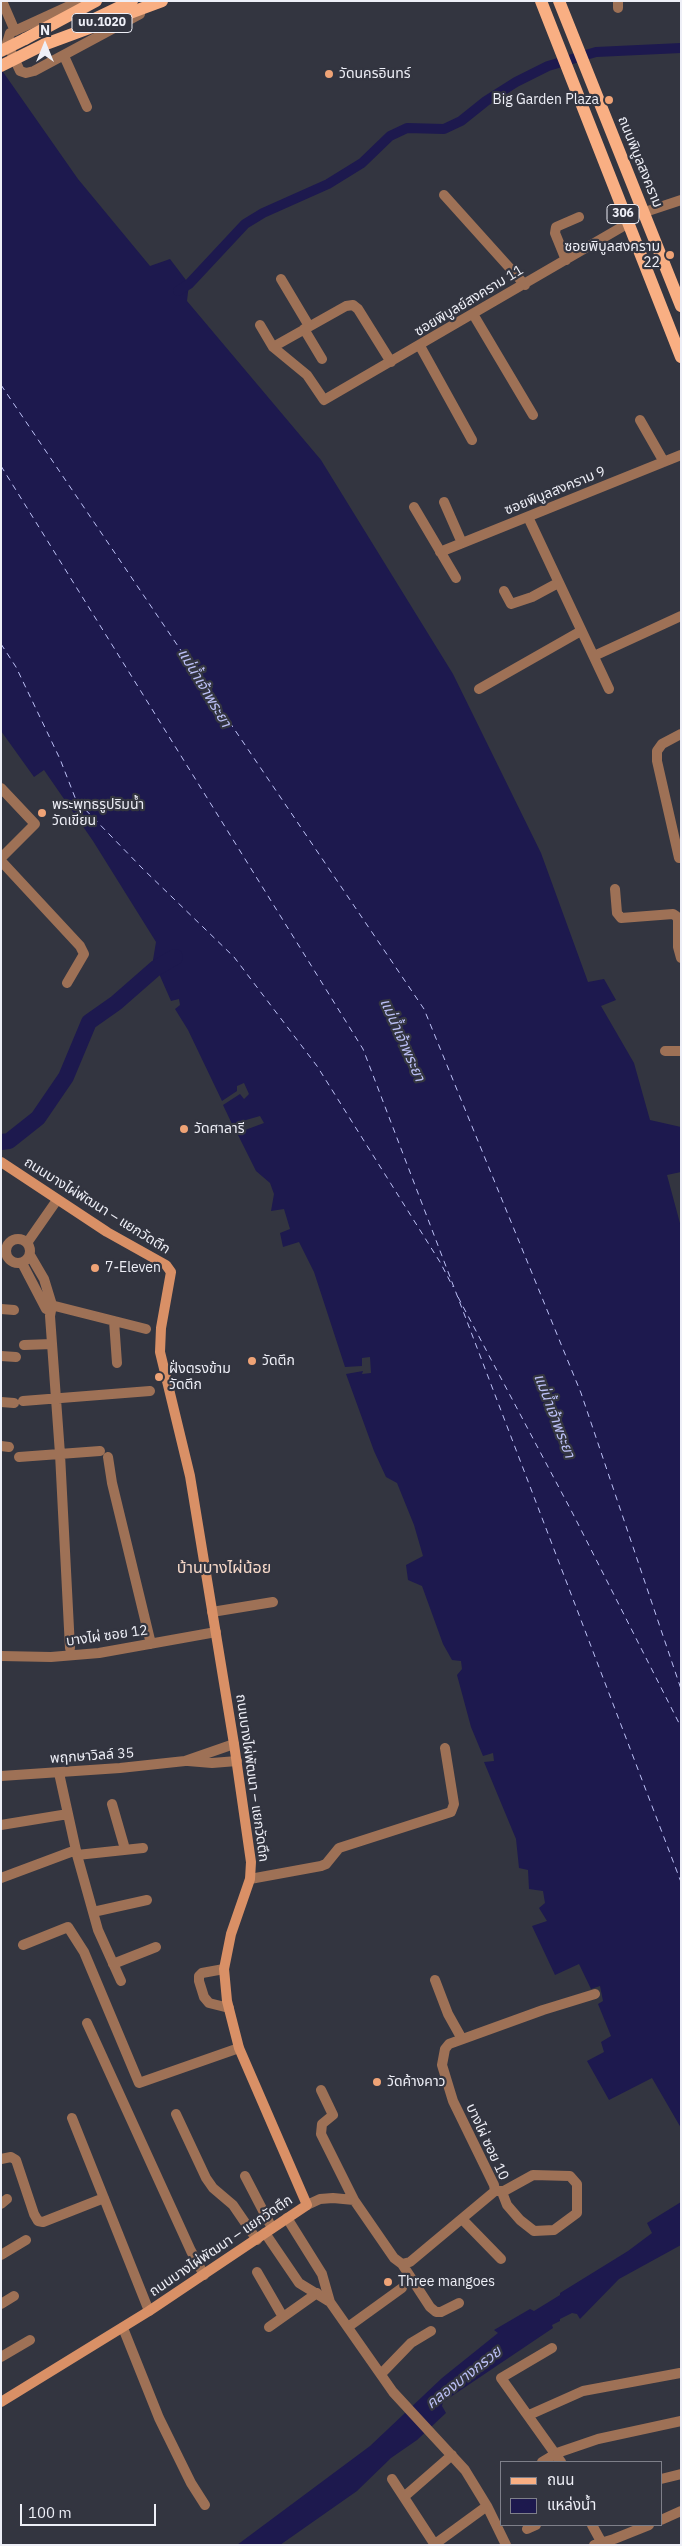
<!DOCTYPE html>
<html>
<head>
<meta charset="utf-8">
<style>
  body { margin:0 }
  #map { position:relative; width:682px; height:2546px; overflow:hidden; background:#333540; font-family:"IBM Plex Sans","Noto Sans Thai",sans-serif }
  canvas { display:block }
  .frame { position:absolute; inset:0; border:2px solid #eeeff7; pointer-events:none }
  .legend { position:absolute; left:500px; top:2461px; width:162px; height:65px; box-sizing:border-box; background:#333540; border:1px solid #7e7f89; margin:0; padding:6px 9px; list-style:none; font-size:15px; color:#eeeff7 }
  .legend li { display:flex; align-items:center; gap:10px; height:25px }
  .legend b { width:25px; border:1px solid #7e7f89 }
  .north { position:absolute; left:20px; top:20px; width:50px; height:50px; -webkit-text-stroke:4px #333540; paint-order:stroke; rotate:0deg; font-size:14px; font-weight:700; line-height:20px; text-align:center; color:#eeeff7 }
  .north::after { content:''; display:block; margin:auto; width:18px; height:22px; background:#eeeff7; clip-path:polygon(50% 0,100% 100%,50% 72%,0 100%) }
  .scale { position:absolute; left:20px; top:2504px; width:136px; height:22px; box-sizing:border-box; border:2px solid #eeeff7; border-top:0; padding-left:6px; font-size:15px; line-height:18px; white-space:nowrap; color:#eeeff7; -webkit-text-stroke:4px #333540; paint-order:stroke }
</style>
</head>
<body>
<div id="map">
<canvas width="682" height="2546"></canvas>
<div class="frame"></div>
<ul class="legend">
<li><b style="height:6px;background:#f9af83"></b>ถนน</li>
<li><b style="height:14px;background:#1d194e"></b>แหล่งน้ำ</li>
</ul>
<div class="north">N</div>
<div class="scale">100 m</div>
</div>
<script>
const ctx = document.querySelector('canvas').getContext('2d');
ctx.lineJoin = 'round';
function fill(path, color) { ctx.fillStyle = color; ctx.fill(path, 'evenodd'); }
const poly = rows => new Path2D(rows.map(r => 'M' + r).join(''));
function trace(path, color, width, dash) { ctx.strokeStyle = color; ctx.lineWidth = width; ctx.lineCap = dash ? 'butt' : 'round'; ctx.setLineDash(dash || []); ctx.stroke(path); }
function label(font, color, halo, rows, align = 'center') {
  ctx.font = font + ' "IBM Plex Sans","Noto Sans Thai",sans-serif'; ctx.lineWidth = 4.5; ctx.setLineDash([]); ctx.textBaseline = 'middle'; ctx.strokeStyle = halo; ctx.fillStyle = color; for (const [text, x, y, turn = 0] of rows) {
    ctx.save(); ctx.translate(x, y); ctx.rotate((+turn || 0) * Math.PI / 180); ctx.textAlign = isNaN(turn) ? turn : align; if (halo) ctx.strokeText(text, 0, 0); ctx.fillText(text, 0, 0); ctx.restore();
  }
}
const water = poly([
  [1,69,78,179,150,266,170,259,189,284,187,301,321,460,453,674,541,853,588,982,604,979,616,1000,601,1006,634,1063,650,1120,681,1127,681,1172,667,1175,681,1227,681,2128,652,2078,609,2100,587,2061,604,2052,601,2042,611,2036,598,2004,603,2001,600,1986,591,1989,579,1964,555,1975,532,1926,547,1921,539,1908,545,1903,543,1891,529,1889,528,1870,519,1868,516,1839,484,1762,494,1761,493,1753,483,1756,471,1727,457,1675,462,1669,461,1661,452,1660,443,1644,422,1586,408,1580,406,1565,423,1556,414,1525,397,1483,386,1477,374,1451,346,1374,363,1371,362,1374,371,1373,370,1357,362,1358,362,1366,345,1367,314,1272,299,1242,283,1247,280,1233,290,1229,284,1209,271,1211,274,1194,270,1183,256,1171,237,1133,264,1123,260,1116,232,1124,223,1105,240,1094,244,1099,249,1094,244,1083,237,1086,237,1091,222,1101,188,1030,175,1009,180,1005,179,999,171,1001,153,960,156,942,93,841,44,770,34,777,1,731],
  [681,2202,681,2245,619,2279,580,2319,577,2314,572,2313,560,2319,560,2321,552,2325,553,2328,443,2402,442,2406,446,2413,417,2440,391,2458,357,2491,280,2545,237,2545,370,2446,442,2378,498,2333,494,2330,530,2309,534,2311,560,2295,560,2293,628,2251,652,2233,647,2223]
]);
const canal = poly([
  [178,291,189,284,245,224,263,213,328,184,362,163,390,136,407,128,444,129,461,121,486,101,516,82,548,66,596,52,681,48]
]);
const river = poly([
  [1,1142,9,1141,38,1118,66,1077,89,1022,116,1003,156,968,175,957]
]);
const ferry = poly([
  [1,385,424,1009,581,1393,681,1689],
  [1,466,363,1049,681,1882],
  [1,644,16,667,60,759,76,800,143,869,234,957,317,1066,440,1262,453,1287],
  [458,1297,573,1514,681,1727]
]);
const street = poly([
  [2,1,15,31],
  [80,1,10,33,7,43,20,71,26,73,34,71,140,14],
  [618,8,618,1],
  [64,56,87,107],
  [444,195,525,285],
  [645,212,681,200],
  [566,260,555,233,556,227,579,217],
  [281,279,309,326],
  [473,314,533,415],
  [260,325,273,347,307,375,324,400,627,224],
  [304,329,322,359],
  [420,346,472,440],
  [273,347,346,306,353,305,358,309,391,362],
  [640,420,664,462],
  [444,502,462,543],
  [414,507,456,578],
  [528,517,609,689],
  [440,552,681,455],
  [504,591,511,604,532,597,558,583],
  [594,656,681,616],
  [479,689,581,631],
  [1,788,35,824,1,858],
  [679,858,657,761,657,751,662,744,681,734],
  [1,861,80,946,84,954,67,983],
  [615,889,617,913,621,918,673,914,676,916,678,919,678,947,681,958],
  [665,1051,681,1051],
  '6 1251a12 12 0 1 1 24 0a12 12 0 1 1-24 0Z',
  [27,1243,57,1200],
  [30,1255,44,1279,52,1305,50,1316,60,1454,70,1648],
  [22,1263,46,1309],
  [43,1303,146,1329],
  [1,1309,14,1310],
  [114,1321,117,1363],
  [24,1345,52,1344],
  [1,1356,16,1357],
  [23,1401,150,1391],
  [1,1402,14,1403],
  [1,1446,9,1447],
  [19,1457,100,1451],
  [108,1457,112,1483,151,1644],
  [212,1612,273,1602],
  [1,1656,51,1657,99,1653,216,1632],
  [188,1761,212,1763,237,1761],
  [59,1773,77,1855,98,1930,121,1981],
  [1,1776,120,1768,185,1761,234,1744],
  [112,1804,125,1849],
  [1,1825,68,1814],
  [77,1855,143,1848],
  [1,1878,76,1850],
  [250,1879,321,1866,326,1864,339,1848,451,1812,454,1804,445,1748],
  [93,1912,147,1900],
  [23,1945,68,1927,84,1952,139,2083,239,2048],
  [113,1964,156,1947],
  [224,1969,202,1973,199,1976,199,1981,204,1997,209,2003,229,2008],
  [435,1980,448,2014,462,2039],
  [87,2023,191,2251,204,2275],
  [321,2090,333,2115,322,2124,321,2134,354,2200],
  [176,2114,206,2178,213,2188,233,2205,257,2240],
  [72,2118,149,2311],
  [1,2159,11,2157,16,2160,34,2214,38,2221,43,2222,104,2198],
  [245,2176,272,2228],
  [495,2191,504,2191,533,2175,570,2176,577,2184,577,2213,554,2230,534,2231,520,2220,507,2205,502,2192],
  [1,2204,7,2199],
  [307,2205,320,2199,333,2198,354,2200,394,2258,402,2264,430,2307,436,2312,441,2312,459,2303],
  [462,2219,501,2259],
  [265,2233,299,2283,330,2302,322,2274,287,2218],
  [1,2255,26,2240],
  [402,2264,410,2262,495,2191,494,2185,453,2101,442,2065,445,2049,449,2044,543,2010,595,1994],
  [257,2272,283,2317],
  [330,2302,393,2392,465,2470,487,2506,435,2544],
  [1,2304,14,2296],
  [269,2327,317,2293],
  [348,2327,402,2288],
  [123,2328,159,2418,191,2483,205,2505],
  [552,2348,501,2378,561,2462],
  [1,2357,30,2340],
  [381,2374,411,2343,431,2331],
  [529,2415,583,2391,680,2373],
  [542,2462,557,2453,598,2439,681,2421],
  [392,2479,435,2545],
  [661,2479,681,2474],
  [405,2496,452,2455],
  [487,2506,506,2545],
  [661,2520,681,2511],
  [592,2525,603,2545],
  [527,2529,536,2525],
  [594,2545,614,2539,649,2525]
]);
const secondary = poly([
  [1,1162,107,1232,166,1265,171,1272,161,1328,160,1352,190,1476,234,1744,251,1862,250,1879,231,1934,224,1969,227,2001,239,2048,307,2205,149,2311,1,2402]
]);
const primary = poly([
  [541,1,681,357],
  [559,1,681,306],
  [80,26,132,1],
  [25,39,96,1]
]);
const primaryBridge = poly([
  [1,51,25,39],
  [1,66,43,45,162,1]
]);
const markers = [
  [329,74,5,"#efa376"],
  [609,100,5,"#efa376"],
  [670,255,5,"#efa376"],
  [42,813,5,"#efa376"],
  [184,1129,5,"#efa376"],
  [95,1268,5,"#efa376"],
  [252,1361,5,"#efa376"],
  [159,1377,5,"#efa376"],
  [377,2082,5,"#efa376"],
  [388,2282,5,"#efa376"]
];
const shields = [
  [102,23,60],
  [623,214,32]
];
const shieldNames = [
  ["นบ.1020",102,23],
  ["306",623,214]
];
const poiNames = [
  ["วัดนครอินทร์",339,74],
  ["Big Garden Plaza",599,100,"right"],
  ["ซอยพิบูลสงคราม",660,247,"right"],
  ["22",660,263,"right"],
  ["พระพุทธรูปริมน้ำ",52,805],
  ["วัดเขียน",52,821],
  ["วัดศาลารี",194,1129],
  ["7-Eleven",105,1268],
  ["วัดตึก",262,1361],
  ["ฝั่งตรงข้าม",169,1369],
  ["วัดตึก",169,1385],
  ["วัดค้างคาว",387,2082],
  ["Three mangoes",398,2282]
];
const streetNames = [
  ["ถนนพิบูลสงคราม",640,162,68],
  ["ซอยพิบูลย์สงคราม 11",469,301,-31],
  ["ซอยพิบูลสงคราม 9",555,491,-22],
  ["ถนนบางไผ่พัฒนา – แยกวัดตึก",97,1206,32],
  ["บางไผ่ ซอย 12",107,1636,-8],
  ["พฤกษาวิลล์ 35",92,1756,-4],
  ["ถนนบางไผ่พัฒนา – แยกวัดตึก",252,1778,82],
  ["บางไผ่ ซอย 10",487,2142,65],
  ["ถนนบางไผ่พัฒนา – แยกวัดตึก",221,2246,-34]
];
const waterNames = [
  ["แม่น้ำเจ้าพระยา",204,688,59],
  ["แม่น้ำเจ้าพระยา",402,1040,66],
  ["แม่น้ำเจ้าพระยา",554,1416,69],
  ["คลองบางกรวย",464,2378,-38]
];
const quarterNames = [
  ["บ้านบางไผ่น้อย",224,1568]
];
fill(water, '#1d194e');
trace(canal, '#1d194e', 10);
trace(river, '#1d194e', 16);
trace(ferry, '#bcc0f6', 1, [6, 5]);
trace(street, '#9e7156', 10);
trace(secondary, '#d99066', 10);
trace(primary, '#f9af83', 12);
trace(primaryBridge, '#f9af83', 12);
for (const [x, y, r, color] of markers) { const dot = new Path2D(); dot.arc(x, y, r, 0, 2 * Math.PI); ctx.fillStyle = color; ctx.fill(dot); trace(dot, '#333540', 2); }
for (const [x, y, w] of shields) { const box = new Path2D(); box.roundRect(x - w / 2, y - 9.5, w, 19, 4); ctx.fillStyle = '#333540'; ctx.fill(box); trace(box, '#eeeff7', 1); }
label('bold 12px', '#eeeff7', null, shieldNames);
label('14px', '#eeeff7', '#333540', poiNames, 'left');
label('14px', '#eeeff7', '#333540', streetNames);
label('italic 15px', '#bcc0f6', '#333540', waterNames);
label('16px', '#f7d9c9', '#333540', quarterNames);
</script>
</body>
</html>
